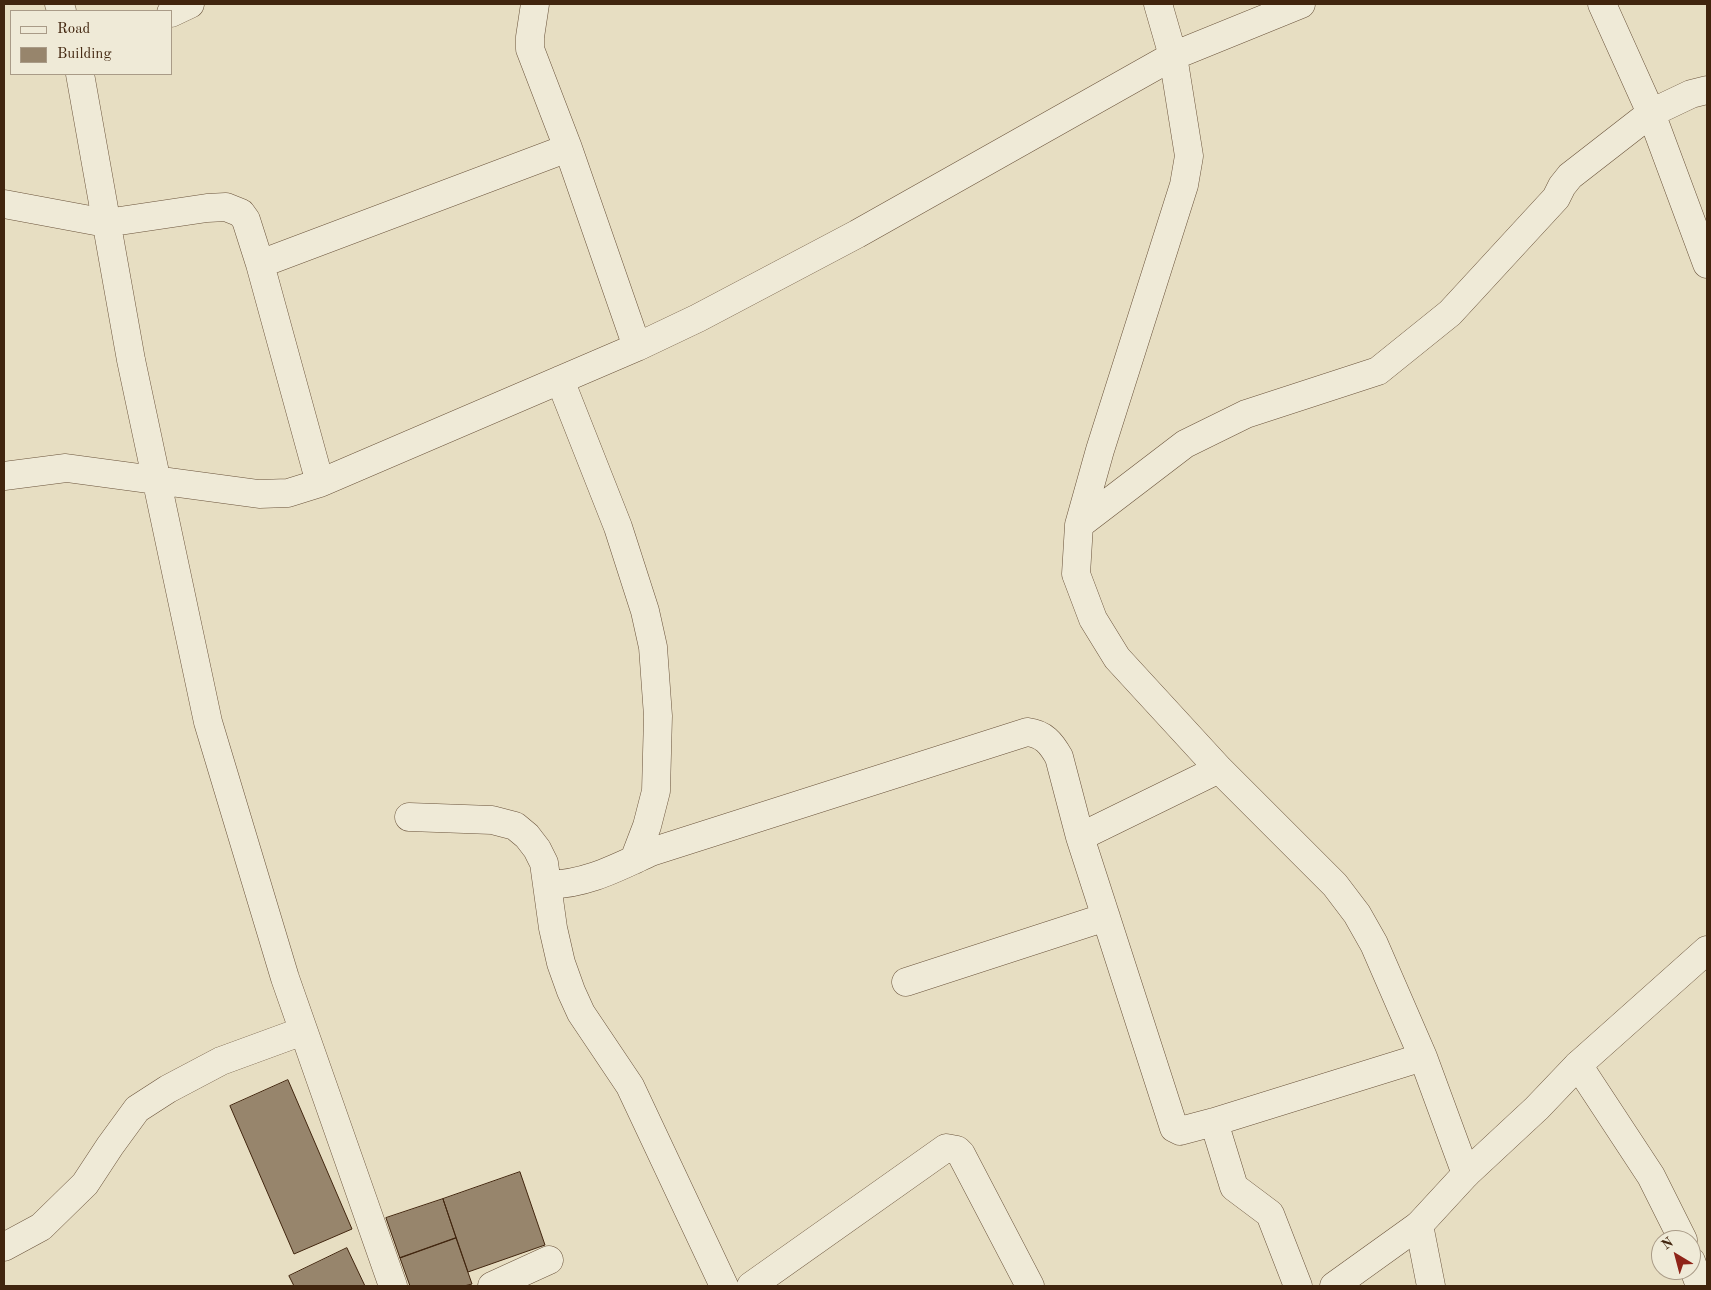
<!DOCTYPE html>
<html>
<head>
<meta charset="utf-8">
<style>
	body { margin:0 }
	#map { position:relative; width:1711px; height:1290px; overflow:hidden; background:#e7dec2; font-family:"Old Standard TT",serif }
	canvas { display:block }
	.frame { position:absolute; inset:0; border:5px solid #41250e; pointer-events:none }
	.legend { position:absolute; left:10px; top:10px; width:162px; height:65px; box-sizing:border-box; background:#efead7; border:1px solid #a99b87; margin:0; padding:6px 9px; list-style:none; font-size:15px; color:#41250e }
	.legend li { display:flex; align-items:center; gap:10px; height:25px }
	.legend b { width:25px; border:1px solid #a99b87 }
	.north { position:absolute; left:1651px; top:1230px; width:50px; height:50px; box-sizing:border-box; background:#efead7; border:1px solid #a99b87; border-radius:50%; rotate:323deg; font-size:14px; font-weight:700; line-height:20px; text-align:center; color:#41250e }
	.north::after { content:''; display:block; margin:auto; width:18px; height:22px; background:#8f2418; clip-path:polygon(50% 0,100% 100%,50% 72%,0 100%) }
</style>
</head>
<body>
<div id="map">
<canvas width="1711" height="1290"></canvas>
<div class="frame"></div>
<ul class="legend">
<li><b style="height:6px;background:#efead7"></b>Road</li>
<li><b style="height:14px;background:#97856c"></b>Building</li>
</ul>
<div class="north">N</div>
</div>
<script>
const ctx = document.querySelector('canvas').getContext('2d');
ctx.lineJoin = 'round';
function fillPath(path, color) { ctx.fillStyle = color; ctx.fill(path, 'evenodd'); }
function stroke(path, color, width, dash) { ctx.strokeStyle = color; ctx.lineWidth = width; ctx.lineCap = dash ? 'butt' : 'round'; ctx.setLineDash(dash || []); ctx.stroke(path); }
const building = new Path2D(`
	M288,1080L352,1229L294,1254L230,1106Z
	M520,1172L545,1245L468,1272L443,1199Z
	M443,1199L456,1238L400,1258L386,1218Z
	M456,1238L472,1284L464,1286H410L400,1258Z
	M347,1248L365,1286H294L289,1276Z`);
fillPath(building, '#97856c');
stroke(building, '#41250e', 1);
const minor = new Path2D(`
	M59,4L62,11
	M535,4L530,37V49L568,148L637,347
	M1158,4L1173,56L1189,156L1184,185L1100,450L1079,525L1076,574L1093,619L1117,658L1219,769L1335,885L1357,914L1374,944L1423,1057L1466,1174
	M1602,4L1651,113L1691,94L1707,90
	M171,13L190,4
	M80,74L131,360L208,722L285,978L393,1286
	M4,204L106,223L207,208L226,207L241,213L246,220L260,264L320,483L637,347L698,318L857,234L1173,56L1301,4
	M260,264L568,148
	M560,380L618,527L645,611L653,647L658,716L656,791L647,826L634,860
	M4,476L66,468L259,494L288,493L320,483
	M1079,525L1185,444L1246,414L1378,371L1450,313L1556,198L1562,186L1570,176L1651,113L1707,264
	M409,817L492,820L515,826L527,836L537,849L544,863L553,928L561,963L571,991L581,1013L630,1086L724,1286
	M1080,837L1219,769
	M548,885C587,884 616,868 651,852L1027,732C1044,734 1051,743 1059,757L1080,837L1174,1128L1180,1131L1214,1122L1423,1057
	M906,982L1106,917
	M1578,1065L1651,1176L1683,1240
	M1214,1122L1234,1187L1270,1214L1298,1286
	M1419,1225L1431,1286
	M4,1247L41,1227L85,1184L110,1146L137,1109L168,1089L221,1061L303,1031
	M1691,1261L1700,1286
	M492,1286L549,1260
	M751,1286L946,1148L957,1150L961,1154L1030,1286`);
const tertiary = new Path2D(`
	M1334,1286L1419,1225L1466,1174L1537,1108L1578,1065L1707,950`);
stroke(minor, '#6a533b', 29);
stroke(tertiary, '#6a533b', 29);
stroke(minor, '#efead7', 28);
stroke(tertiary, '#efead7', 28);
</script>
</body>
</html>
